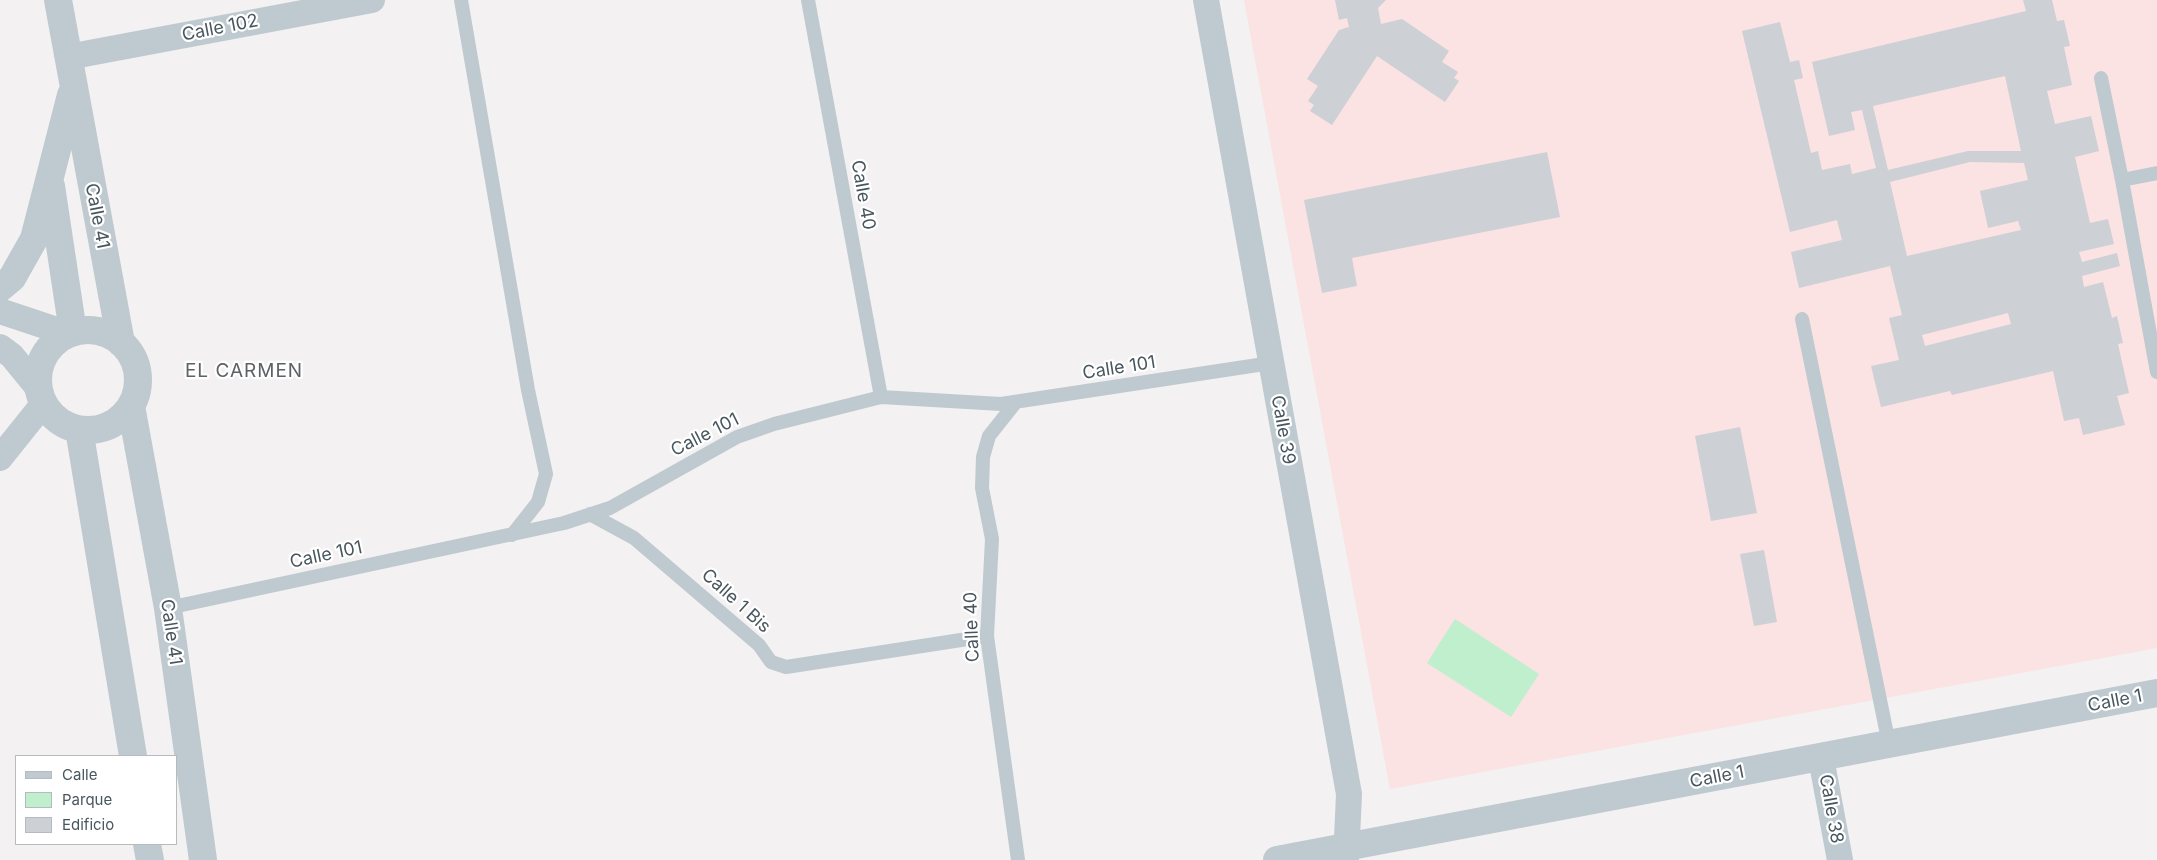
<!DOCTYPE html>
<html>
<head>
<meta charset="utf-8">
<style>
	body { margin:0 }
	#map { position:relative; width:2157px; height:860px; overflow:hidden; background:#f3f1f1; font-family:Inter,sans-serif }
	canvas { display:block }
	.legend { position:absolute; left:15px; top:755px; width:162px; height:90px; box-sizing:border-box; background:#fff; border:1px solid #b6bbbf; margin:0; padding:6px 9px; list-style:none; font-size:15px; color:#48565e }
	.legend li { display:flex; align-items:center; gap:10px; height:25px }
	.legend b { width:25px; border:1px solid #b6bbbf }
</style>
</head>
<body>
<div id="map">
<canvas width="2157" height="860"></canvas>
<ul class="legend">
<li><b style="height:6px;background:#becacf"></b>Calle</li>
<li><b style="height:14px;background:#c0efcd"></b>Parque</li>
<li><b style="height:14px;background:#cdd0d5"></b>Edificio</li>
</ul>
</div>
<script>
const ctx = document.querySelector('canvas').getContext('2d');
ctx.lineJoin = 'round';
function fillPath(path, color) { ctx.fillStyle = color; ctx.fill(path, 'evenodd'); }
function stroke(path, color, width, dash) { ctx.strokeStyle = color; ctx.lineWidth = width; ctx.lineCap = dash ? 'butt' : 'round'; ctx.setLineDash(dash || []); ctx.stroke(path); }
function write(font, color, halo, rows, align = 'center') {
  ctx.font = font + ' Inter,sans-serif'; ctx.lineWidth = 4.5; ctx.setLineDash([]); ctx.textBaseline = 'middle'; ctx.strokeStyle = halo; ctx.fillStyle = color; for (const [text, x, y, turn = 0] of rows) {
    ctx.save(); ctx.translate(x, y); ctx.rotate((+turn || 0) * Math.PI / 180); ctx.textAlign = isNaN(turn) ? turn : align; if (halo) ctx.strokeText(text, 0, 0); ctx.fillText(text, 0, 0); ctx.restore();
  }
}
fillPath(new Path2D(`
	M1244,0H2157V648L1390,789Z`), '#fbe2e3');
fillPath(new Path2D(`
	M1455,619L1539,674L1511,717L1427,663Z`), '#c0efcd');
fillPath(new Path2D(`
	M1335,0H1386L1378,8L1381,24L1402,19L1449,51L1442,62L1458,72L1454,78L1459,81L1445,102L1377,56L1332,125L1310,111L1314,105L1308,101L1318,86L1307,79L1339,30L1349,27L1347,18L1339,20Z
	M2023,0H2052L2057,21L2064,20L2070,46L2064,47L2072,85L2047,91L2055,124L2091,116L2099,151L2075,157L2090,223L2108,219L2114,244L2079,252L2082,262L2117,253L2120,266L2082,276L2084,287L2103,282L2112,318L2117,316L2123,343L2118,344L2129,393L2117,396L2125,425L2083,435L2079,418L2064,421L2053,371L1952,395L1950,391L1881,407L1871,366L1899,360L1889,318L1902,315L1890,266L1799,288L1791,252L1842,240L1837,220L1790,232L1742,31L1780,22L1790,62L1799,60L1803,78L1794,80L1811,153L1818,151L1822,170L1850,164L1852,174L1876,168L1862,110L1851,112L1855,130L1829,136L1812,62L2026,11ZM2005,76L2021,151H1968L1888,170L1873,106ZM1970,162L2024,163L2028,180L1980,191L1988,228L2018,221L2021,230L1907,256L1890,182ZM2008,313L2011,324L1925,346L1922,335Z
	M1547,152L1560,217L1352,258L1357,286L1322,293L1304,200Z
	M1740,427L1757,513L1711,521L1695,436Z
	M1764,550L1777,622L1754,626L1740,554Z`), '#cdd0d5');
stroke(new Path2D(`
	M461,0L528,390L546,474L538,502L512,535
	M808,0L881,397
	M2101,78L2122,180L2157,372
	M2122,180L2157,173
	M1802,319L1889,744
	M1016,402L989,436L983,457L982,488L992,539L987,636L1018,860
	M590,514L634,538L759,645L771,662L786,667L987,636
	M168,608L564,523L610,508L737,437L774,424L881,397L1001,404L1271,363`), '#becacf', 14);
stroke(new Path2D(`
	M1206,0L1349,794L1346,860
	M68,57L372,0
	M0,311L69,334
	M0,347L12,356L39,389
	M0,458L44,403
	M1821,758L1840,860`), '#becacf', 26);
stroke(new Path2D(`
	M58,0L121,343
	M51,186L73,332
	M0,288L12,278L34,239L71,95
	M38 380a50 50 0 1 1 100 0a50 50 0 1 1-100 0Z
	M131,406L168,608L203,860
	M79,429L133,756
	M147,844L150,860
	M1277,860L2157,693`), '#becacf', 28);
write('18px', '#48565e', '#fff', [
	["Calle 102",220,28,-11],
	["Calle 40",863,195,80],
	["Calle 41",97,216,79],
	["Calle 101",1119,368,-9],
	["Calle 39",1283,430,80],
	["Calle 101",705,435,-27],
	["Calle 101",326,555,-12],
	["Calle 1 Bis",736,601,42],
	["Calle 40",972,627,-92],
	["Calle 41",171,632,82],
	["Calle 1",2115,701,-11],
	["Calle 1",1717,777,-11],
	["Calle 38",1831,809,80]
]);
ctx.letterSpacing = '1px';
write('19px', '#5d6265', '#fff', [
	["EL CARMEN",244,371]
]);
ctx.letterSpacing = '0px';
</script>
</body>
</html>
